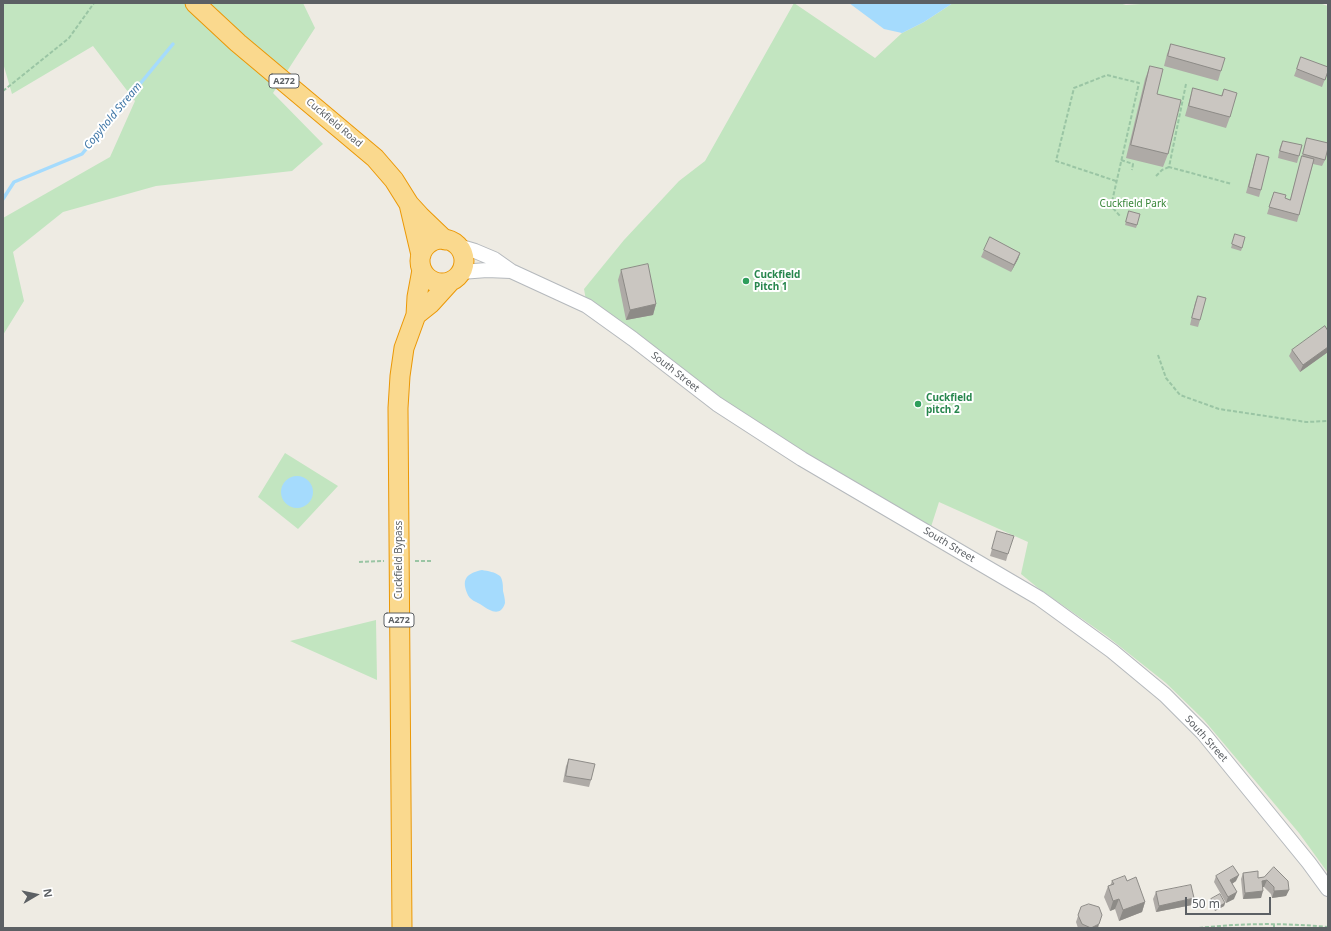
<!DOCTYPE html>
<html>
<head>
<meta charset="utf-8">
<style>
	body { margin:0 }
	#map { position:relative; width:1331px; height:931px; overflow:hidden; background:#eeebe3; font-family:"Noto Sans",sans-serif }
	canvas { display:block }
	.frame { position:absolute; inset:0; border:4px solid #5c6064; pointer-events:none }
	.north { position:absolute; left:16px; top:875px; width:40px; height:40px; -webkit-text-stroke:3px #fff; paint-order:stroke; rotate:81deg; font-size:11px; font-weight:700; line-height:16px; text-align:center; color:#5c6064 }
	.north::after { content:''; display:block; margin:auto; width:14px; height:18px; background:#5c6064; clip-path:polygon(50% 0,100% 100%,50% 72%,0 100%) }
	.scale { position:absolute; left:1185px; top:897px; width:86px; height:18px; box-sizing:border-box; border:2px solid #5c6064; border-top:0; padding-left:5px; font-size:12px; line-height:14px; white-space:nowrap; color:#5c6064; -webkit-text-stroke:3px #fff; paint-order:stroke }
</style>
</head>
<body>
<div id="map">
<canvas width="1331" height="931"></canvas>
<div class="frame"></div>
<div class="north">N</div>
<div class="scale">50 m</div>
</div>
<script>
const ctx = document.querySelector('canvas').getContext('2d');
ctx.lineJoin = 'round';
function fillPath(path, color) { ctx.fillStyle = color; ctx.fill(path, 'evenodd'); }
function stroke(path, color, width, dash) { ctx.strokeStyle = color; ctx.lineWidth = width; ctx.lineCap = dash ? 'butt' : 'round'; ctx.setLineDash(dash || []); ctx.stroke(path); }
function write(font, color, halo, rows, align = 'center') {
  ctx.font = font + ' "Noto Sans",sans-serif'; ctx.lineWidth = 4; ctx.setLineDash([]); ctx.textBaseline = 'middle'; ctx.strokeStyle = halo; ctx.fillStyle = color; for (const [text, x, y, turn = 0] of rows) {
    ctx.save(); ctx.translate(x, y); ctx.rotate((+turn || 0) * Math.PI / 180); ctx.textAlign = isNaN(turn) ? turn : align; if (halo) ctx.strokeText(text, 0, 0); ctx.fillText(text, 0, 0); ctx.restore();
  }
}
fillPath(new Path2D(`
	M3,3H303L315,28L273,93L323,144L292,171L156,186L63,212L13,252L24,301L3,335V218L110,157L135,101L93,46L12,94L3,63Z
	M794,3L875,58L902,33L924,22L953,3H1119L1126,5L1155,3H1319L1328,6V873L1299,833L1204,720L1166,683L1108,637L1038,588L1021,574L1028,542L939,502L929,533L802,459L587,306L584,289L624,240L679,181L705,161Z
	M285,453L338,486L298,529L258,497Z
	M376,620L377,680L290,641Z`), '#c2e5c0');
fillPath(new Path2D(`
	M849,3H953L924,22L902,33L884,29Z
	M281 492a16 16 0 1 1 32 0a16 16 0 1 1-32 0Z
	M482,570C488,571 495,572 500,576C503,580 503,586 503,591C504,595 505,599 505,603C501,617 490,611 483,606C476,601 470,601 467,593C461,578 468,573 482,570Z`), '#a5dbfd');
stroke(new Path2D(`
	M3,199L14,182L82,154L173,44`), '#a5dbfd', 3.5);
const secondary = new Path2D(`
	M458,246L475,251L494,259L511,271L587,306L633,339L717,404L802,459L1039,598L1112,651L1165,695L1203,733L1309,863L1328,889
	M461,272L487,270L511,271`);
const highway = new Path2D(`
	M195,3L238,43L375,158L394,180L409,204L420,216L445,240
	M409,204L421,255
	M420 261a22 22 0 1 1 44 0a22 22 0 1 1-44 0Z
	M416,315L431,303L450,282
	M402,928L398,408L400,376L404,348L416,315L417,297L422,270`);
stroke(secondary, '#b5b9bd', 16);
stroke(highway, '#eb9806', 21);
stroke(new Path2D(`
	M1186,84L1169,167L1232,184
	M3,91L69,38L94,3
	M1121,160L1133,164L1132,170
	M1156,176L1162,170L1169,167
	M1116,181L1056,161L1074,88L1107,75L1139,83L1111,206L1120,216
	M1158,355L1166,378L1180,395L1219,409L1306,422L1328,421
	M415,561H433
	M359,562L384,561
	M1199,928C1242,923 1285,923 1328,927
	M1274,928V923`), '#9ac5a4', 2, [4, 2]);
stroke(secondary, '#fff', 14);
stroke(highway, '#fad98e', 19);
fillPath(new Path2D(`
	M1171,44L1221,71L1218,81L1164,66L1167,54Z
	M1301,57L1328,71L1322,87L1294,76Z
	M1150,66L1157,94L1168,154L1163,167L1126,158L1145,79Z
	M1193,88L1221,96L1224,89L1230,117L1226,128L1185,116L1190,98Z
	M1307,138L1325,160L1322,166L1313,164L1299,215L1297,222L1267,214L1274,192L1285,198L1290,200L1305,145Z
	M1283,141L1299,156L1297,163L1278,158L1280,147Z
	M1257,154L1261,190L1259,197L1246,193L1255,160Z
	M1129,211L1137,225L1136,228L1125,225Z
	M1235,234L1242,248L1241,251L1231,248Z
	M984,250L1020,253L1018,259L1011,272L981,257Z
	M621,270L656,304L653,315L626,320L618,280Z
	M1198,296L1200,320L1198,327L1190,325L1195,303Z
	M1328,331V352L1300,372L1289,356L1292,350Z
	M997,531L1008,554L1006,561L990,556Z
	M569,759L591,780L589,787L563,782L566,766Z
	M1243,873L1258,878L1264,877L1289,890L1286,896L1272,898L1271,894L1264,887H1263L1261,898L1243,899L1241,879Z
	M1216,876L1236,881L1232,884L1234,899L1226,903L1214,882Z
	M1112,881H1127L1145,902L1142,912L1119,921L1115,909L1110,911L1104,897L1108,886H1110Z
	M1156,892L1192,905L1156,912L1153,899Z
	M1211,899L1225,903L1224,906L1215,911L1210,903Z
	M1081,907L1098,928H1078L1076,922Z`), '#aeaaa6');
fillPath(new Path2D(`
	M1020,253L1018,259L1011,272L1014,265Z
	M656,304L653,315L626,320L630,310Z
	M1328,347V352L1300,372L1303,365Z
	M1239,875L1236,881L1227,887L1230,880Z
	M1267,880L1264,887H1260L1262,881Z
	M1289,890L1286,896L1272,898L1274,891Z
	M1263,891L1261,898L1243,899L1245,893Z
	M1237,892L1234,899L1226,903L1228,897Z
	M1194,898L1192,905L1156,912L1159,906Z
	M1119,899L1115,909L1110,911L1113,901Z
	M1145,902L1142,912L1119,921L1123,910Z
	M1225,903L1224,906L1215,911L1216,908Z
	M1099,924L1098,928H1091Z`), '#8d8b87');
const building = new Path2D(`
	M1171,44L1225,58L1221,71L1168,56Z
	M1301,57L1328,67V71L1325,80L1297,69Z
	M1150,66L1163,69L1157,94L1181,100L1168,154L1131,145Z
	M1193,88L1222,96L1224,89L1237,93L1230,117L1189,106Z
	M1307,138L1328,143V148L1325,160L1303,154Z
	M1283,141L1302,145L1299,156L1280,151Z
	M1257,154L1269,157L1261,190L1249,187Z
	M1302,156L1314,159L1299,215L1269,207L1274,192L1286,195L1285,198L1290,200Z
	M1129,211L1140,214L1137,225L1126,222Z
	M1235,234L1245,237L1242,248L1232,244Z
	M990,237L1020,253L1014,265L984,250Z
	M648,264L656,304L630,310L621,270Z
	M1198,296L1206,298L1200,320L1192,318Z
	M1325,326L1328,331V347L1303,365L1292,350Z
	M997,531L1014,536L1008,554L992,549Z
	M569,759L595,764L591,780L566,776Z
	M1233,866L1239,875L1230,880L1237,892L1228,897L1216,876Z
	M1274,867L1288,881L1289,890L1274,891V887L1267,880L1262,881L1263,891L1245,893L1243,873L1258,871V878L1264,877Z
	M1125,876L1127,881L1136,877L1145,902L1123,910L1119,899L1113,901L1108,886L1114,884L1112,881Z
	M1191,885L1194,898L1159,906L1156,892Z
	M1220,894L1225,903L1216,908L1211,899Z
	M1089,904L1099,907L1102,915L1099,924L1091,928L1082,924L1078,915L1081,907Z`);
fillPath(building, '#cac6c1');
stroke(building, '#8d8b87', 1);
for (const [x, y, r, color] of [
	[746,281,4,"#2e9e5b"],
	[918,404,4,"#2e9e5b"]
]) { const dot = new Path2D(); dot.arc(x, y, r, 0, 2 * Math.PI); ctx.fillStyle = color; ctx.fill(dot); stroke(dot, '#fff', 1.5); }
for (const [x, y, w] of [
	[284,81,30],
	[399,620,30]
]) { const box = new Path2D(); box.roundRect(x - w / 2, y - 7, w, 14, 3); ctx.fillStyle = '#fff'; ctx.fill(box); stroke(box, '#5c6064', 1); }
write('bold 9px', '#5c6064', null, [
	["A272",284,81],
	["A272",399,620]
]);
write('10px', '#5c6064', '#fff', [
	["Cuckfield Road",334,123,40],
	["South Street",675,372,38],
	["South Street",949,545,31],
	["Cuckfield Bypass",399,560,-90],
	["South Street",1206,739,48]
]);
write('10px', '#388638', '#fff', [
	["Cuckfield Park",1133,204]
]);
write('bold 10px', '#27864d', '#fff', [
	["Cuckfield",754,275],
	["Pitch 1",754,287],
	["Cuckfield",926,398],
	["pitch 2",926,410]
], 'left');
write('italic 11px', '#3f76a6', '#fff', [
	["Copyhold Stream",113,116,-50]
]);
</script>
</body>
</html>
